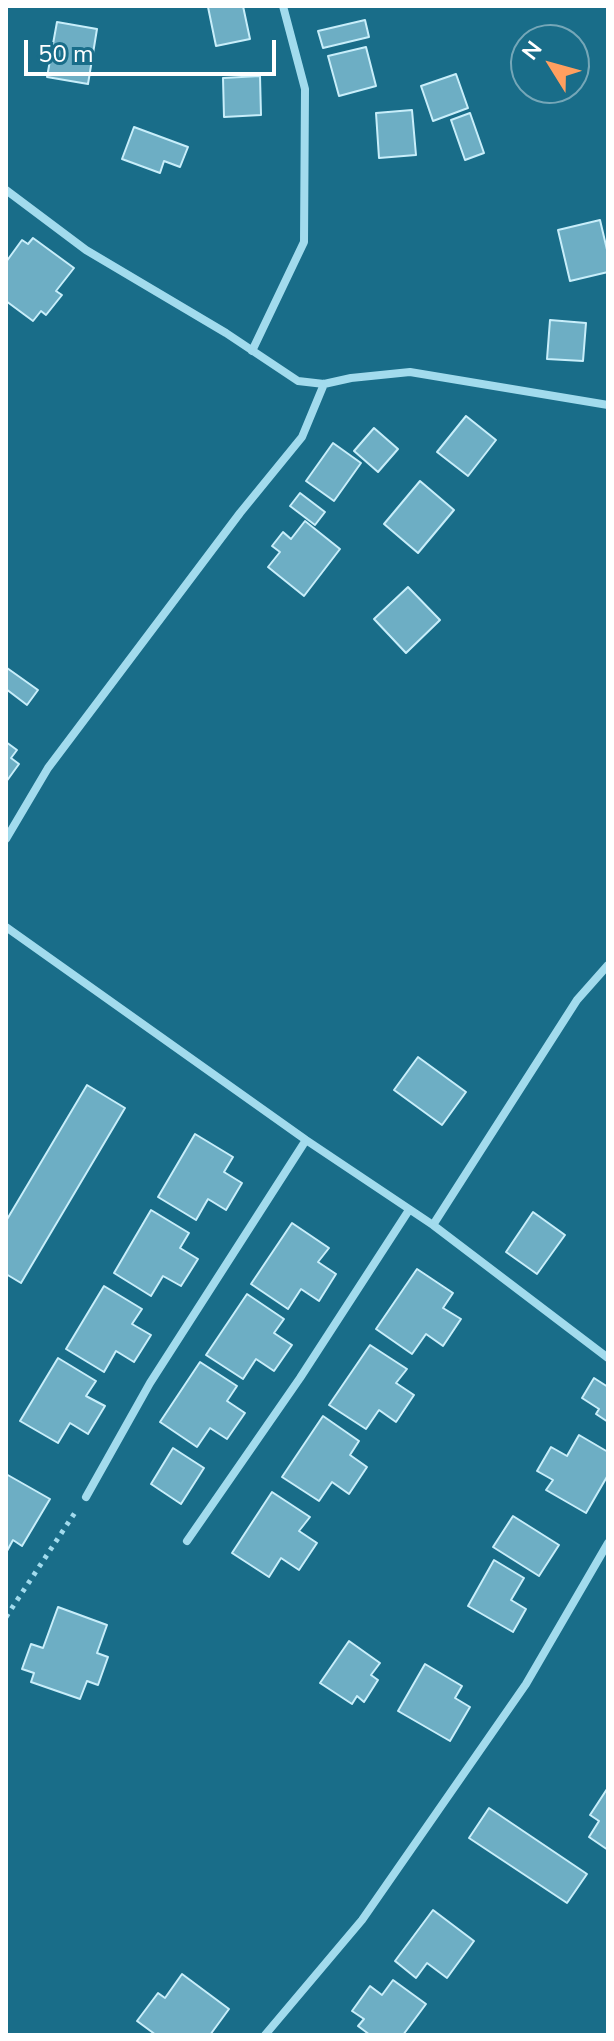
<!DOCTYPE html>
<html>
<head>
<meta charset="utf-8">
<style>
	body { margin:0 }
	#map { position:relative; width:614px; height:2041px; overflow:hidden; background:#196d89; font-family:"Nunito Sans",sans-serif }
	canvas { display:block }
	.frame { position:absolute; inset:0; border:8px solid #fff; pointer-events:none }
	.north { position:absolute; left:510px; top:24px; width:80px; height:80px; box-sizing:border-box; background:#196d89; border:2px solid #75a7b8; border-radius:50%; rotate:307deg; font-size:22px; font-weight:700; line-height:32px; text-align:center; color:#fff }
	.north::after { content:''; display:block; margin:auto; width:28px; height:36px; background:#ff9f5f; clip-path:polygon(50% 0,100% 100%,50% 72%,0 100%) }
	.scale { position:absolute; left:24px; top:40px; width:252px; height:36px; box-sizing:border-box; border:4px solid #fff; border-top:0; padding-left:10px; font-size:24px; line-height:28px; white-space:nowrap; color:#fff; -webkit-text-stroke:6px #196d89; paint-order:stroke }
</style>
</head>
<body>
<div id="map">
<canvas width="614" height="2041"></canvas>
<div class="frame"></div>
<div class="north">N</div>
<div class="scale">50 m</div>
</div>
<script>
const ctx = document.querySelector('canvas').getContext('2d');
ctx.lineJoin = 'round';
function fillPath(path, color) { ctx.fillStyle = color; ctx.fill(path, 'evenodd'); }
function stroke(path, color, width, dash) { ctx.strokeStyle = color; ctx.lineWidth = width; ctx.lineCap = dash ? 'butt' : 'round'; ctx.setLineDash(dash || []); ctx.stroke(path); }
const building = new Path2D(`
	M243,6L250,39L216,46L208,7Z
	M365,20L369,37L323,48L318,31Z
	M57,22L97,29L88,84L47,77Z
	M366,47L376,86L339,96L328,56Z
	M456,74L468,108L433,121L421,86Z
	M260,76L261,115L224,117L223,78Z
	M412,110L416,155L379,158L376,113Z
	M470,113L484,153L465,160L451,120Z
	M134,127L188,147L180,167L164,161L160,173L122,159Z
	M600,220L608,254V272L570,281L558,230Z
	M33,238L74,268L56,291L62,295L46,315L41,311L33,321L6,301V262L22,240L28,244Z
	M550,320L586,323L583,361L547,359Z
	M466,416L496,440L468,476L437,452Z
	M374,428L398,449L378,472L354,451Z
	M333,443L361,463L334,501L306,481Z
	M420,481L454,510L418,553L384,524Z
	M300,493L325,512L315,525L290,506Z
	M305,521L340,549L304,596L268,567L280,552L272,546L283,532L291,539Z
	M408,587L440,620L406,653L374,619Z
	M7,668L38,690L27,705L6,689Z
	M6,742L17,750L11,758L19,764L6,782Z
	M418,1057L466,1092L442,1125L394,1090Z
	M87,1085L125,1108L21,1283L6,1274V1221Z
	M195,1134L233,1157L224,1172L242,1183L226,1210L208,1199L196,1220L158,1197Z
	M151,1210L189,1233L180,1248L198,1259L181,1286L163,1276L151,1296L114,1273Z
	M533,1212L565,1235L537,1274L506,1252Z
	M292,1223L329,1248L318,1262L336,1274L319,1301L301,1289L288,1309L251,1284Z
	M417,1269L453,1293L443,1308L461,1319L443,1346L426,1334L412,1354L376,1329Z
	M104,1286L142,1309L132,1324L151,1335L134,1362L116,1351L104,1372L66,1349Z
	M247,1294L284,1319L274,1333L292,1345L274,1371L256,1359L243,1379L206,1355Z
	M370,1345L407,1369L396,1383L414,1395L396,1422L379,1410L366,1429L329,1405Z
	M58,1358L96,1381L86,1396L105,1406L88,1434L70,1423L58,1443L20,1421Z
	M200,1362L237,1386L227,1401L245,1413L227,1439L210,1428L197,1447L160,1422Z
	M594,1378L608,1387V1422L596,1414L599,1409L582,1398Z
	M323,1416L359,1441L350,1455L367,1467L349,1494L332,1482L319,1501L282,1477Z
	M579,1435L608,1452V1475L586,1513L546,1490L553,1480L537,1471L551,1447L567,1456Z
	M173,1448L204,1468L181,1504L151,1484Z
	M6,1474L50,1499L22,1546L13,1540L7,1551Z
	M272,1492L310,1517L299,1531L317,1543L299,1570L281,1558L269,1577L232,1553Z
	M513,1516L559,1545L539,1576L493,1547Z
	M494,1560L524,1578L511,1600L526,1609L513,1632L468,1606Z
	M58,1607L107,1625L97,1653L108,1657L98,1685L87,1681L80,1699L31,1682L34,1673L22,1669L31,1644L43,1648Z
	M349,1641L380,1663L371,1675L378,1680L364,1702L357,1696L352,1704L320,1683Z
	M425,1664L462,1686L455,1698L470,1707L450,1741L398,1711Z
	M607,1789L608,1790V1850L589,1837L599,1821L590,1815Z
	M489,1808L587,1874L567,1903L469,1838Z
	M433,1910L474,1941L447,1978L427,1963L416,1978L395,1961Z
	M182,1974L229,2009L210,2035H156L137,2021L158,1993L165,1998Z
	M393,1980L426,2004L403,2035H370L358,2026L364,2019L352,2011L370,1986L382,1995Z`);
fillPath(building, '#6daec4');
stroke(building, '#c8eefa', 2);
stroke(new Path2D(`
	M6,1617L76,1511`), '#a2dbed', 5, [4, 6]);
stroke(new Path2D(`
	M6,190L86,250L226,333L298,381L324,384L351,378L410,372L608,405
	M252,351L304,242L305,89L283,6
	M6,839L48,768L240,513L302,437L324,384
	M6,927L306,1140L433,1225L608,1358
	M433,1225L577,1000L608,965
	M86,1497L150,1383L306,1140
	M187,1541L300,1378L409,1210
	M265,2035L362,1920L526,1684L608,1543`), '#a2dbed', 8);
</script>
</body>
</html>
